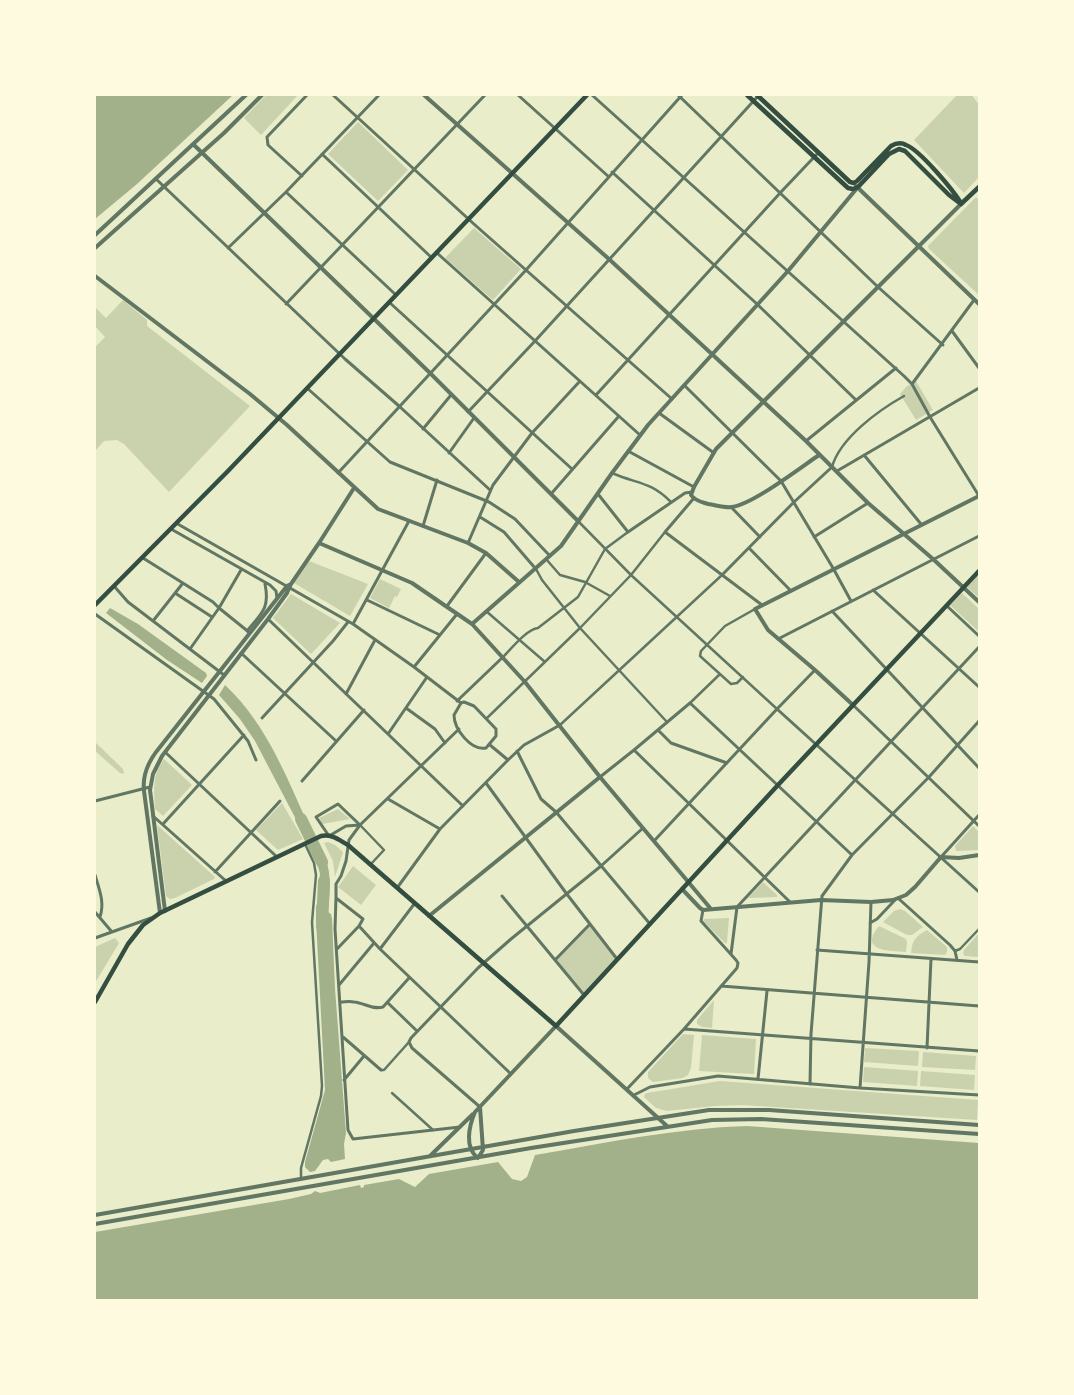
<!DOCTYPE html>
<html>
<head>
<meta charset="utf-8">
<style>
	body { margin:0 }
	#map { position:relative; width:1074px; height:1395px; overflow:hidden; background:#e9edc9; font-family:"DM Sans",sans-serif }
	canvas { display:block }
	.frame { position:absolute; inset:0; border:96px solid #fefae0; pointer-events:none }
</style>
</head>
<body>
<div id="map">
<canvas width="1074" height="1395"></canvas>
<div class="frame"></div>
</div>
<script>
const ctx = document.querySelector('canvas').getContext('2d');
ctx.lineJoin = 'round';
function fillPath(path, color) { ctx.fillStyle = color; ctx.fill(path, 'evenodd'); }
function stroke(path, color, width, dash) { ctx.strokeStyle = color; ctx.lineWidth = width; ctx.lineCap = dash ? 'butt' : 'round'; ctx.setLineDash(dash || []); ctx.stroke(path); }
fillPath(new Path2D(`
	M266,95H298L261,135L244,118Z
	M957,95H972L979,105V177L964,193L914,140Z
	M358,122L408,170L378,201L328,154Z
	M976,197L979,200V295L929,249L928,246Z
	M474,228L521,269L493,300L445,258Z
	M123,300L147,320V326L250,406L169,492L124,444L117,440L104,441L95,451V347L105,337L95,326V307L106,318Z
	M916,381L933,410L916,420L900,394L907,386Z
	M309,561L368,584L350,616L294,583Z
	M977,576L979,577V598L967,587Z
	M380,579L401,589L397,597L395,596L389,608L370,598Z
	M962,593L979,609V632L950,605Z
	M291,594L340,623L311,654L273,618Z
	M95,742L123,769L124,774L120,773L95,751Z
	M164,759L192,785L163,816L155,809C154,791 152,774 164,759Z
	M282,803L303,839L278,850L256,830Z
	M338,809L350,819L322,824L319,818Z
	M157,825L215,877L214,879L175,898L170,899L166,896Z
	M973,826L979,832V850L956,851L955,846Z
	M328,842L335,845L343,852L335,877L333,861L324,843Z
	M353,866L376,885L361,905L338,887Z
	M763,882L777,895V897L748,898Z
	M900,909L905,911L923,927L912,935H907L883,922L894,911Z
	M729,918L727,942L726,944L703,921L704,919Z
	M590,924L617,959L584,995L555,960Z
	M879,926L906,939L907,942L906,952C889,951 858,951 879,926Z
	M927,930L947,947V952L945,955L911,953C912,940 916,936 927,930Z
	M979,933V957L965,956L963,954L964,950Z
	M115,938L119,943L95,983V947Z
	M714,1000L712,1028L702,1027L697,1024V1020Z
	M683,1034L694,1035L691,1068L688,1075L683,1078L653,1082L648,1078V1072Z
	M702,1035L756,1039L754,1074L699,1071Z
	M865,1048L919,1051L918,1066L864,1062Z
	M923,1052L976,1056L975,1070L922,1067Z
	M864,1067L918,1071L917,1086L863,1082Z
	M921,1071L975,1075L974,1090L920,1086Z
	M720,1081L978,1100L977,1120L742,1105L715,1106L667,1111L656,1108L644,1097L645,1094L647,1093Z`), '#cad2ad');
fillPath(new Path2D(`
	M95,95H233L137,184L95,219Z
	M110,608L138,624L206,673L207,676L202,683L167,660L106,613Z
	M225,685C268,725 288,781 312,833L306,836L299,825L255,741L240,719L219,695Z
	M319,845C330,862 331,880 329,900H327L324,904L328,906L327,909L322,907L324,899H318V896L320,874L313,847Z
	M318,900L321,902L320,907L331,914L332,919L335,989L346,1133L344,1144L345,1159L331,1162L328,1159L323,1160L315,1171L310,1172L305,1167V1162L325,1090L316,920V907Z
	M747,1126L979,1143V1300H95V1232L289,1199L311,1194L315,1191L320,1193L360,1185L361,1188L364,1187V1185L399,1179L415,1187L429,1174L498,1162L512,1179L521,1181L527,1177L535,1155C605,1143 676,1128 747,1126Z`), '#a3b18a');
stroke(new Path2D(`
	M301,819L322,862
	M322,926L324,881`), '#a3b18a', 12);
stroke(new Path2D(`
	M832,467C840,438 879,410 904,396
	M612,473C637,484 650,481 671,502
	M578,521L631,575L777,709
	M546,559L560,575L585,582L610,596
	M536,569L542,580L580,628L667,722
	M486,611L545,662
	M503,657C511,649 527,629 538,628L578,597L605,549L628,532
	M743,677L737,683L731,684L700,656L701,651L725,626L755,609
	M690,703L719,675
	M487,718L580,628L631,575L665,532
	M560,725L722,575
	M360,825L384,850L371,864
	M955,951L960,949L979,929
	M381,1070H384L409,1042
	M392,1093L433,1130
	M301,1179V1168L321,1096L322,1086L312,922L316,875L314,863L305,844`), '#617663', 2.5);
stroke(new Path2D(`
	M333,95L475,225L672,399
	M518,95L609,177
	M592,95L904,376L912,384L930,417L979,496
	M678,95L878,287L943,345
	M322,154L432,258
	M612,172L757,304L856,400
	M302,176L268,145L267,137L307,95
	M156,179L345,359L399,406L490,490
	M286,192L396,295
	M228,248L286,192L379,95
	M437,253L640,435
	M389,302L572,469
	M286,304L485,95
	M952,331L979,368
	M912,384L974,300
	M684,385L781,481L833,568L851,601
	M307,388L390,462L489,502L515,519L550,556
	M596,395L781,192L818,153
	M468,412L535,341L759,95
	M659,413L714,453
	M423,429L451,395
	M806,441L896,368
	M628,451L694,487
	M449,453L474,418
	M864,455L921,524
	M837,471L979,388
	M338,473L526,270L682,95
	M551,494L619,416
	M598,494L628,532L685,493L692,492
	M694,498L665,532L762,605
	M731,507L760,537
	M480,517L504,532L535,568
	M176,523L353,624L414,667L461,703
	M423,526L437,480
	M171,529L270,585L276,591L277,598
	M814,537L868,503
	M468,543L493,485L532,433L580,381
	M749,548L791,591
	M143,558L213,602L219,608L190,649
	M241,570L219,608L250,633
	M722,575L793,503L832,467
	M114,586L128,602L224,675
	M873,590L979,687
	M175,593L212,617
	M367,600L440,635
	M447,606L486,553
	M947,606L979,636
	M832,611L979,768
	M95,614L214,699L248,741L256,760
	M268,619L463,806
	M153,621L183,583
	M353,624L409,521
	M247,631C262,613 270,608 265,584
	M778,639L979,536
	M241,653L336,741
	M414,667L457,614
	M346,694L375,640
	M457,701L503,657
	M464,702L474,706L496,729V736L486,748C471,751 454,729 454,715L461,703Z
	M853,705L979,826
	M406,708L435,729L445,743
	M777,709L979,892
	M262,718L333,641L348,622
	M459,729L360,825L349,840L346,861L341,876L336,884V897L335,929L348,1130L353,1139L460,1127
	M658,730L671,743L727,763
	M388,734L427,677
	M490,745L508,760
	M634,750L790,902
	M517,751L541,799L556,812L650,924
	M165,752L277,857
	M600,777L634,750L690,703L852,855
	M302,781L364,710
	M486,783L566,893L617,959
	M388,799L440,829
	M95,801L150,787
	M338,804L360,825L346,826L329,836L316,817Z
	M153,816L226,881
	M163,824L244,735
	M654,841L777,709L815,670
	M941,857L979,815
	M215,872L280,801
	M95,875C99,889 105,902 100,917
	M397,888L440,829L508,760L524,745L560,725
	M502,896L584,995
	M336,898L363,919L359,926L380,949
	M899,899L950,945L955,951L957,960
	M415,903L380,949L511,1074
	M95,912L112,932
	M870,923L877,919L895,900
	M95,938L151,918
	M337,949L359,926
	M817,950L979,962
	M731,954L737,907L979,647
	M555,960L590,924
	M339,985L374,943
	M721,986L979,1006
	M341,1002C345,1002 349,1001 354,1002C365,1003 372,1010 383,1007L409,978
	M388,1003L417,1031
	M684,1029L979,1051
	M343,1037L381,1070
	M927,1048L931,959
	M758,1079L767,991
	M344,1080L364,1056
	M810,1084L811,1034L822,896L852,855L929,777L979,721
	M860,1088L869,962L871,902
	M627,1089L684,1029L737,968L738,963L736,960L701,921L703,910
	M634,1095L650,1087L718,1076L860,1088L979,1095
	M480,1107L412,1048L409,1042L411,1038L478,968L511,939L601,866L643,828`), '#617663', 3);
stroke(new Path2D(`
	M424,95L610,260L806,441L868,503L933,559L979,602
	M194,145L430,373L578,521
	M856,186L979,304
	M95,235L246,95
	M95,248L224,133L262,95
	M95,276L250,394L287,425L378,509L468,543L486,553L519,582
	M819,455C800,468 753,504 732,507C724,508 716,505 708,504C702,502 695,501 691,495L694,487L716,449L961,204
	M319,543L412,583L472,624L525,682L600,777L711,909
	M472,624L561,546L612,473L648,425L788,271L858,187
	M853,705L815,670L768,630L755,609L979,496
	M682,889L700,908L703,910L821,900L871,902L893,900L906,895L915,887L941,857L959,858L979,855
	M165,911L150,790L153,774L162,756L268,619L287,593L291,584
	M160,913L144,791C142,774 149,760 160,747L287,586L291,584L319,543L354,488
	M429,916L600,777
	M480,1107L483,1150L478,1158C464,1148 469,1126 475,1112L556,1026L667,1126
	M430,1156L473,1114
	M95,1215L574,1131L709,1110H769L979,1125
	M95,1224L531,1148L712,1120L761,1119L979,1134`), '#617663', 4);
stroke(new Path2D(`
	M747,95L848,188L853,189L858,187L889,154L899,149L905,151L949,195L961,204
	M757,95L850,182L854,183L857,181L891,146C896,143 901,142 906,145C920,150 953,190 961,203
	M961,204L979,187
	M95,605L228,471L587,95
	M95,1002L128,944L143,925L160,913L321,836C332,834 339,840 348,845L556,1026L778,785L979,571`), '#344e41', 4.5);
</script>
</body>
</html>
